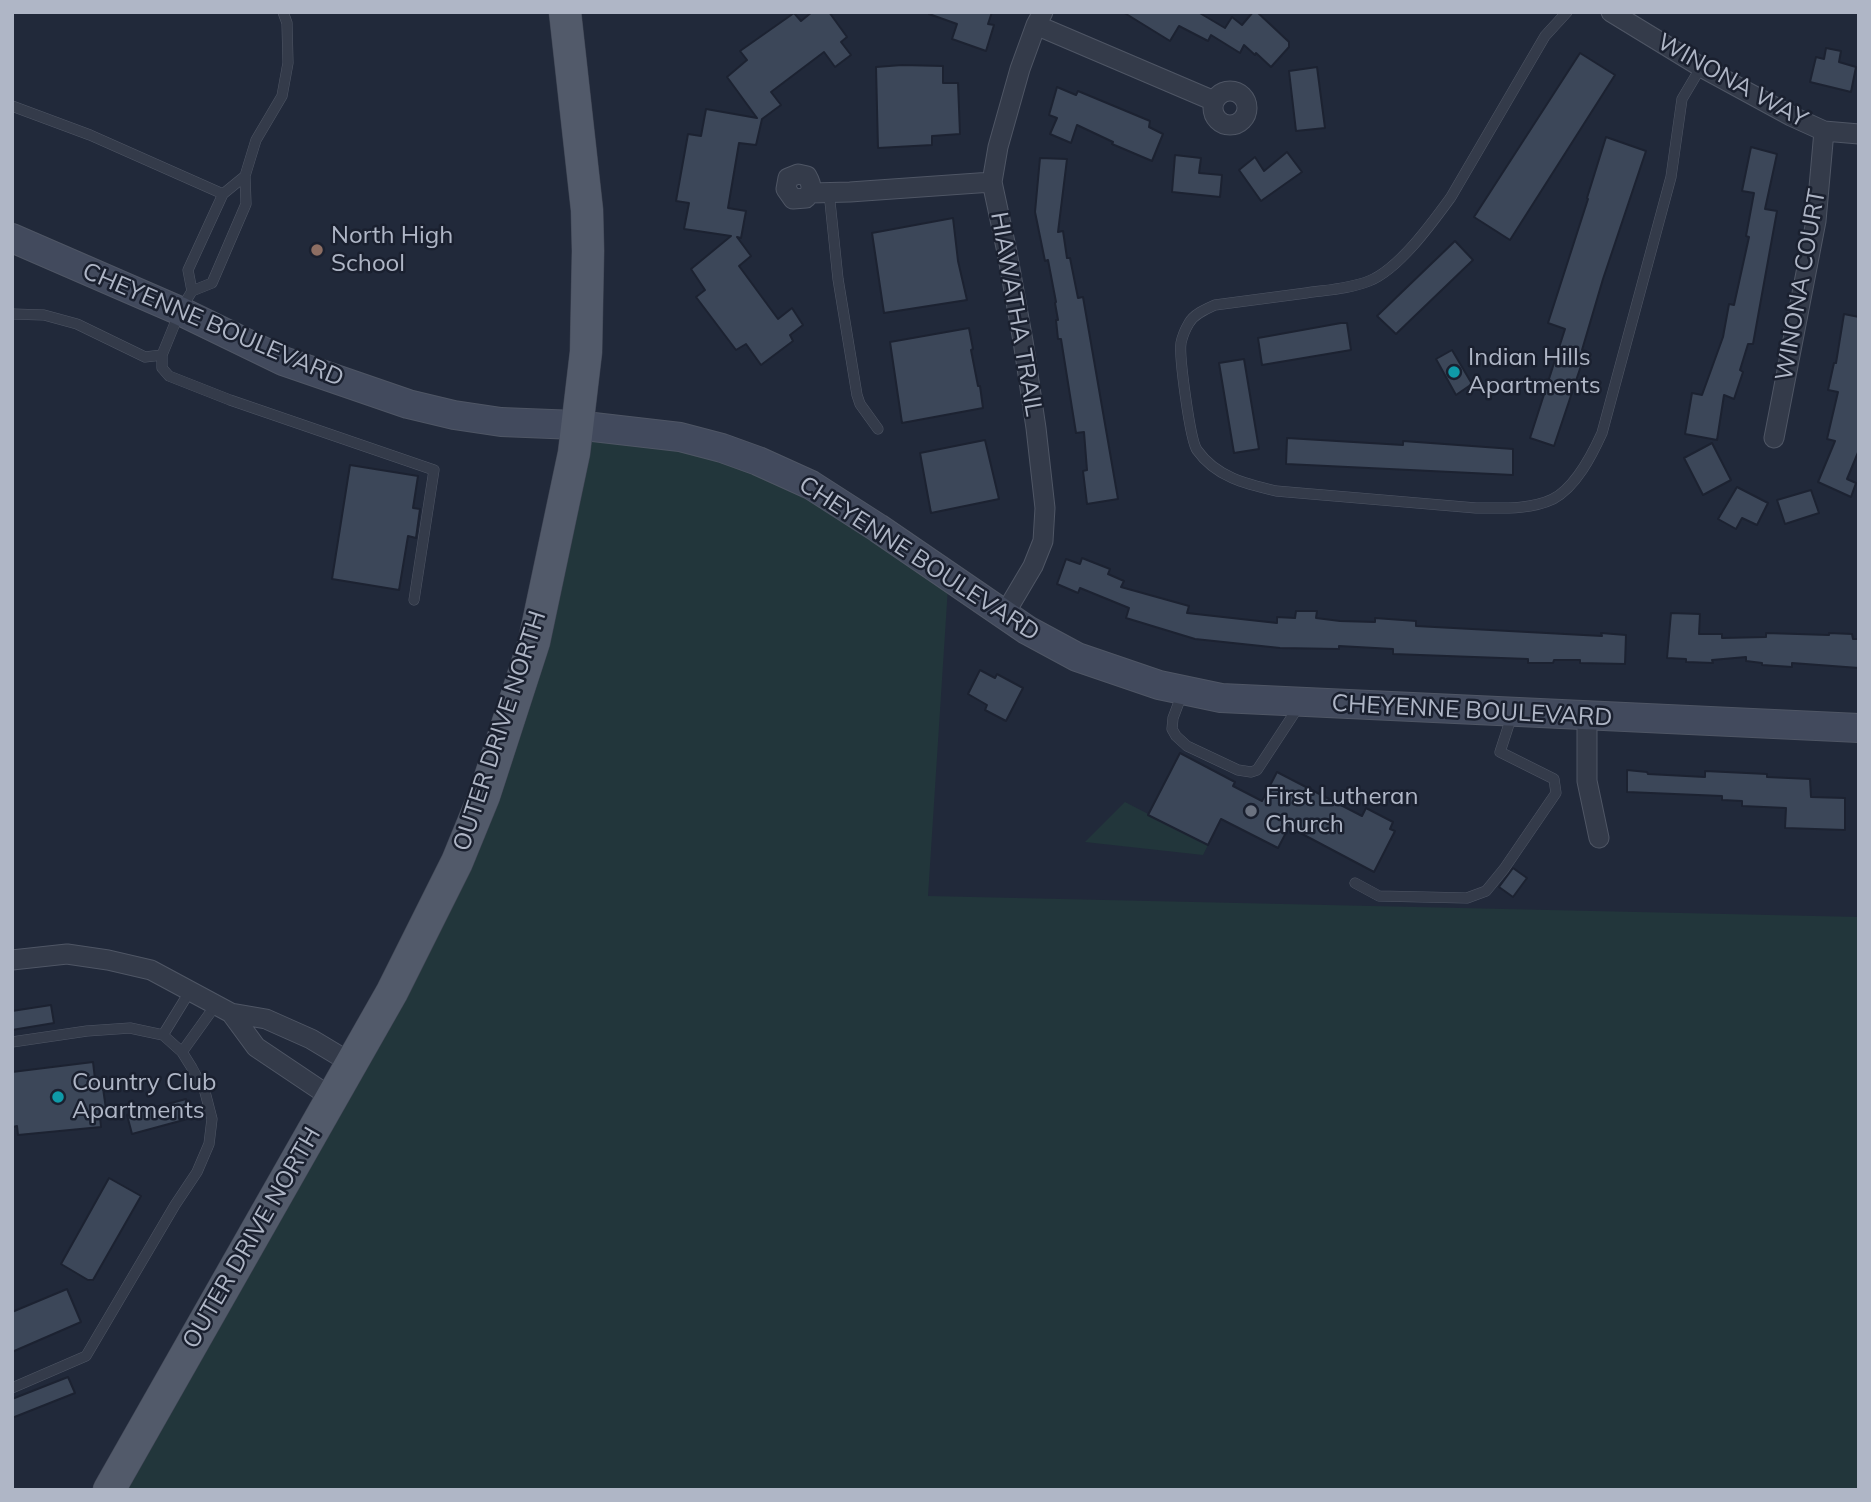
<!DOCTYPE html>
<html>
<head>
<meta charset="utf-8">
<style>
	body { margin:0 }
	#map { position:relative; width:1871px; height:1502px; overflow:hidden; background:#21293a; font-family:Mulish,sans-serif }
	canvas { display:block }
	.frame { position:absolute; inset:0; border:14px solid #afb6c6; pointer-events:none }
</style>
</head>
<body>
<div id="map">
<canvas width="1871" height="1502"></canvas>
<div class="frame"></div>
</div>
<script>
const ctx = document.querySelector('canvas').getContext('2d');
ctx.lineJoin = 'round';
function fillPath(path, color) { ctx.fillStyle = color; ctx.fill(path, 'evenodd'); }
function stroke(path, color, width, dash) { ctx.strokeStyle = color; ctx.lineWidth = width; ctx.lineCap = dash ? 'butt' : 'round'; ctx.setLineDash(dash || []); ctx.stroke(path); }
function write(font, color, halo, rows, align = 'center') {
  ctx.font = font + ' Mulish,sans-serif'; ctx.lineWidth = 5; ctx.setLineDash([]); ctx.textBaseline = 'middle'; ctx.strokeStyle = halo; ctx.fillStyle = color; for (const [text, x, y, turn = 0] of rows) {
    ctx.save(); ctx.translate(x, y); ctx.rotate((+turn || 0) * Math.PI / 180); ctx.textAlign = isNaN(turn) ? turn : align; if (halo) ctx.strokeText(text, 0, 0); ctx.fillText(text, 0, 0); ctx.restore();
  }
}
fillPath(new Path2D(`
	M582,431L676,445L815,497L948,587L928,896L1859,917V1490H111L467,846Z
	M1125,802L1208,845L1203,855L1085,842Z`), '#22363b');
const building = new Path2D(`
	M812,12H829L847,37L841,42L851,55L835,67L824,52L771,92L781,105L762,119L756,145L739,143L728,208L746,211L741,238L737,237L751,256L739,266L778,319L792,308L803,325L790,335L793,341L761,365L746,344L736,350L696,297L705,290L691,269L731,236L684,229L689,203L676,201L688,134L701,136L706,109L757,118L727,77L747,60L740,51L794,13L801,21Z
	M930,12H992L988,24L994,25L986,51L952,39L957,24L929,14Z
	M1123,12H1198L1225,28L1232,17L1242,25L1253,12H1257L1289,42V47L1271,67L1256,53L1255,55L1244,45L1240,53L1211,35L1208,41L1179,26L1170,41Z
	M1826,48L1841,51L1839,62L1856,67L1851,92L1810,82L1816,57L1824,59Z
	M1580,53L1615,75L1510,240L1474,217Z
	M902,65L943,66V83H958L960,134L932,136V145L878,148L876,67Z
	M1317,67L1325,128L1296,131L1289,71Z
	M1057,87L1076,95L1078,91L1150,121L1149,127L1163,134L1152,161L1112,144L1113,142L1077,125L1071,143L1050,134L1057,118L1049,115Z
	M1606,137L1646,151L1603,279L1582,350L1586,351L1554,446L1530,438L1565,329L1548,323L1588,199L1587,198Z
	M1751,147L1777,154L1765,209L1777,211L1753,344H1748L1740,370L1743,372L1734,399L1724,395L1717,440L1685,434L1692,393L1702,395L1723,337L1729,304L1734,305L1749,237L1746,236L1754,193L1742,191Z
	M1287,152L1302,172L1261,201L1239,170L1255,157L1264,171Z
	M1175,155L1201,158L1199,173L1222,175L1220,197L1172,192Z
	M1040,158L1067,159L1058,232L1063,231L1067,258H1070L1078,298L1083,297L1118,499L1087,504L1083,471L1087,470L1084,432L1076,433L1061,339H1058L1056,320H1058L1055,303L1056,302L1048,260L1045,261L1035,212Z
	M953,218L958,261L967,300L884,313L872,233Z
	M1455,241L1473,260L1396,334L1377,316Z
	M1844,314L1859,317V450L1847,479L1856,483L1851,497L1818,482L1835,441L1827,439L1838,392L1828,390L1834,363H1836Z
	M1341,323H1347L1351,350L1262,365L1258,338Z
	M969,328L973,349L971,350L978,386H980L983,408L902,423L890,342Z
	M1452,350L1472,384L1456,395L1436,359Z
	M1244,359L1259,449L1234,453L1219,363Z
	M1287,438L1403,445V441L1513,449V475L1286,464Z
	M985,440L999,499L931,513L920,453Z
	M1712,443L1731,480L1703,495L1684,458Z
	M350,465L418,476L413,508L420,509L416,538L408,536L399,590L332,579Z
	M1737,487L1768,503L1757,525L1742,518L1736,529L1718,519Z
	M1811,490L1819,513L1785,524L1777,500Z
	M1082,558L1110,569L1108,574L1124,581L1121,587L1189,606L1187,613L1277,623V617L1295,618L1296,611H1317L1316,618L1340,621L1375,622V618L1416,621V626L1602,636L1601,633L1626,635L1625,664L1580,663V660H1554L1553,663H1528V659L1393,654V649L1339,646V649L1280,648L1195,639L1126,618L1129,608L1080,588L1078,593L1057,584L1066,559L1080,564Z
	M1671,613L1700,614L1699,634H1722V638L1766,637V633L1829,635V633L1852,634L1853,639H1859V668L1792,663V667L1762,665V663L1746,661V657L1712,660L1713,663L1686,662V659L1667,658Z
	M980,670L995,678L997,674L1023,688L1006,721L985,710L987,705L968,694Z
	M1180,753L1235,782L1233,786L1262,801L1277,772L1362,816L1366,808L1393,822L1390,829L1395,831L1374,872L1289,827L1278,848L1221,819L1208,845L1148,815Z
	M1627,770L1647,772L1648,774L1705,777V771L1767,774V777L1810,779L1811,797L1845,798V830L1785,828L1786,808L1742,806V801L1722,800V796L1627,792Z
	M1513,868L1527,878L1513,897L1499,887Z
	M51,1005L54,1023L12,1030V1011Z
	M93,1062L95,1079L99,1078L100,1088H103L107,1116L100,1117L101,1127L18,1135L17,1126L13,1127L12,1120V1072Z
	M186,1099L191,1118L132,1134L127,1115Z
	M109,1178L141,1196L93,1280H88L61,1264Z
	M67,1289L81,1322L12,1352V1312Z
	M68,1377L75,1393L12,1418V1399Z`);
fillPath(building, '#3c4759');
stroke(building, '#1c2231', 2);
const lane = new Path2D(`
	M1567,12L1545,36L1451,197C1432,223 1399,269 1369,281C1349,289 1326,290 1306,293C1275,297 1245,301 1215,305C1206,309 1194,314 1189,323C1186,328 1182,338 1181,343C1179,356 1190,440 1197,450C1216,477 1246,484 1276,491L1476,508C1501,508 1530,510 1553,499C1576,487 1592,455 1602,433L1671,177L1682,99L1701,67
	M12,106L90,135L223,194
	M245,176L246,204L212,283L192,291L180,311L162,355V368L169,376L230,400L434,470L414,600
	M829,192L838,279L857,395L860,404L878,429
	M192,291L188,270L223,194L245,176L256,140L282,96L288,63L287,23L283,12
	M12,314L44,315L77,324L145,357L162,355
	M1182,694L1173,718L1172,729L1176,736L1187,746L1238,770L1251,772L1257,770L1299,706
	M1355,883L1379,896L1467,898L1486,891L1504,869L1556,793L1554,779L1500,752L1512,715
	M163,1035L190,991
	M12,1042L87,1031L130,1028L163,1035L182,1052L192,1068L205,1092L212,1119L209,1144L197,1172L175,1205L86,1356L12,1388
	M182,1052L215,1006`);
const street = new Path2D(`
	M1611,12L1701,67L1791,116L1824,131L1859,134
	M1036,25L1214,101
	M1213 108a17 17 0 1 1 34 0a17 17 0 1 1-34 0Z
	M798,174L807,176C812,185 813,190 806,198L793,199L786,189L788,178Z
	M811,193L850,192L992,182
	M1774,438L1816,221L1824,131
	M1004,615L1033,566L1043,541L1045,508L1036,428L1023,341L1007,252L992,182L998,147L1020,69L1036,25L1043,12
	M1587,716V781L1599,838
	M12,960L67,954L108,960L151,970L231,1013L266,1019L311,1039L351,1063
	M231,1013L256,1047L332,1098`);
const secondary = new Path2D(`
	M12,238L180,311L283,361L408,404L454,415L501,422L576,425L680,437L722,448L758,461L811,485L878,528L1027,630L1077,657L1159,685L1221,698L1859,728`);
const primary = new Path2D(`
	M109,1490L392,992L457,862L484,796L534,642L574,453L586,352L588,251L587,210L565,12`);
stroke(lane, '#4f5665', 11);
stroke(street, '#4f5665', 21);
stroke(secondary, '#4f5665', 30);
stroke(primary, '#3e4453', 33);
stroke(lane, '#343b4a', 10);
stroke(street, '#343b4a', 19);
stroke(secondary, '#424a5d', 28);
stroke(primary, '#525a6a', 32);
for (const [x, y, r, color] of [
	[317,250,7,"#8d6e63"],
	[1454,372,7,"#0f9aa8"],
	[1251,811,7,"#6b7280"],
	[58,1097,7,"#0f9aa8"]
]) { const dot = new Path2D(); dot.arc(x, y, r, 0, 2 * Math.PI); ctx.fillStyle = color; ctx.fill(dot); stroke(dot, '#1a202f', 2.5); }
write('24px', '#afb6c6', '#1a202f', [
	["WINONA WAY",1732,81,29],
	["WINONA COURT",1801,285,-80],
	["HIAWATHA TRAIL",1016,314,80],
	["CHEYENNE BOULEVARD",213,325,23],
	["CHEYENNE BOULEVARD",919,559,33],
	["CHEYENNE BOULEVARD",1472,711,3],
	["OUTER DRIVE NORTH",500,731,-72],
	["OUTER DRIVE NORTH",252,1238,-60]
]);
write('24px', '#afb6c6', '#1a202f', [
	["North High",331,236],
	["School",331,264],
	["Indian Hills",1468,358],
	["Apartments",1468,386],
	["First Lutheran",1265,797],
	["Church",1265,825],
	["Country Club",72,1083],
	["Apartments",72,1111]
], 'left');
</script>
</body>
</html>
